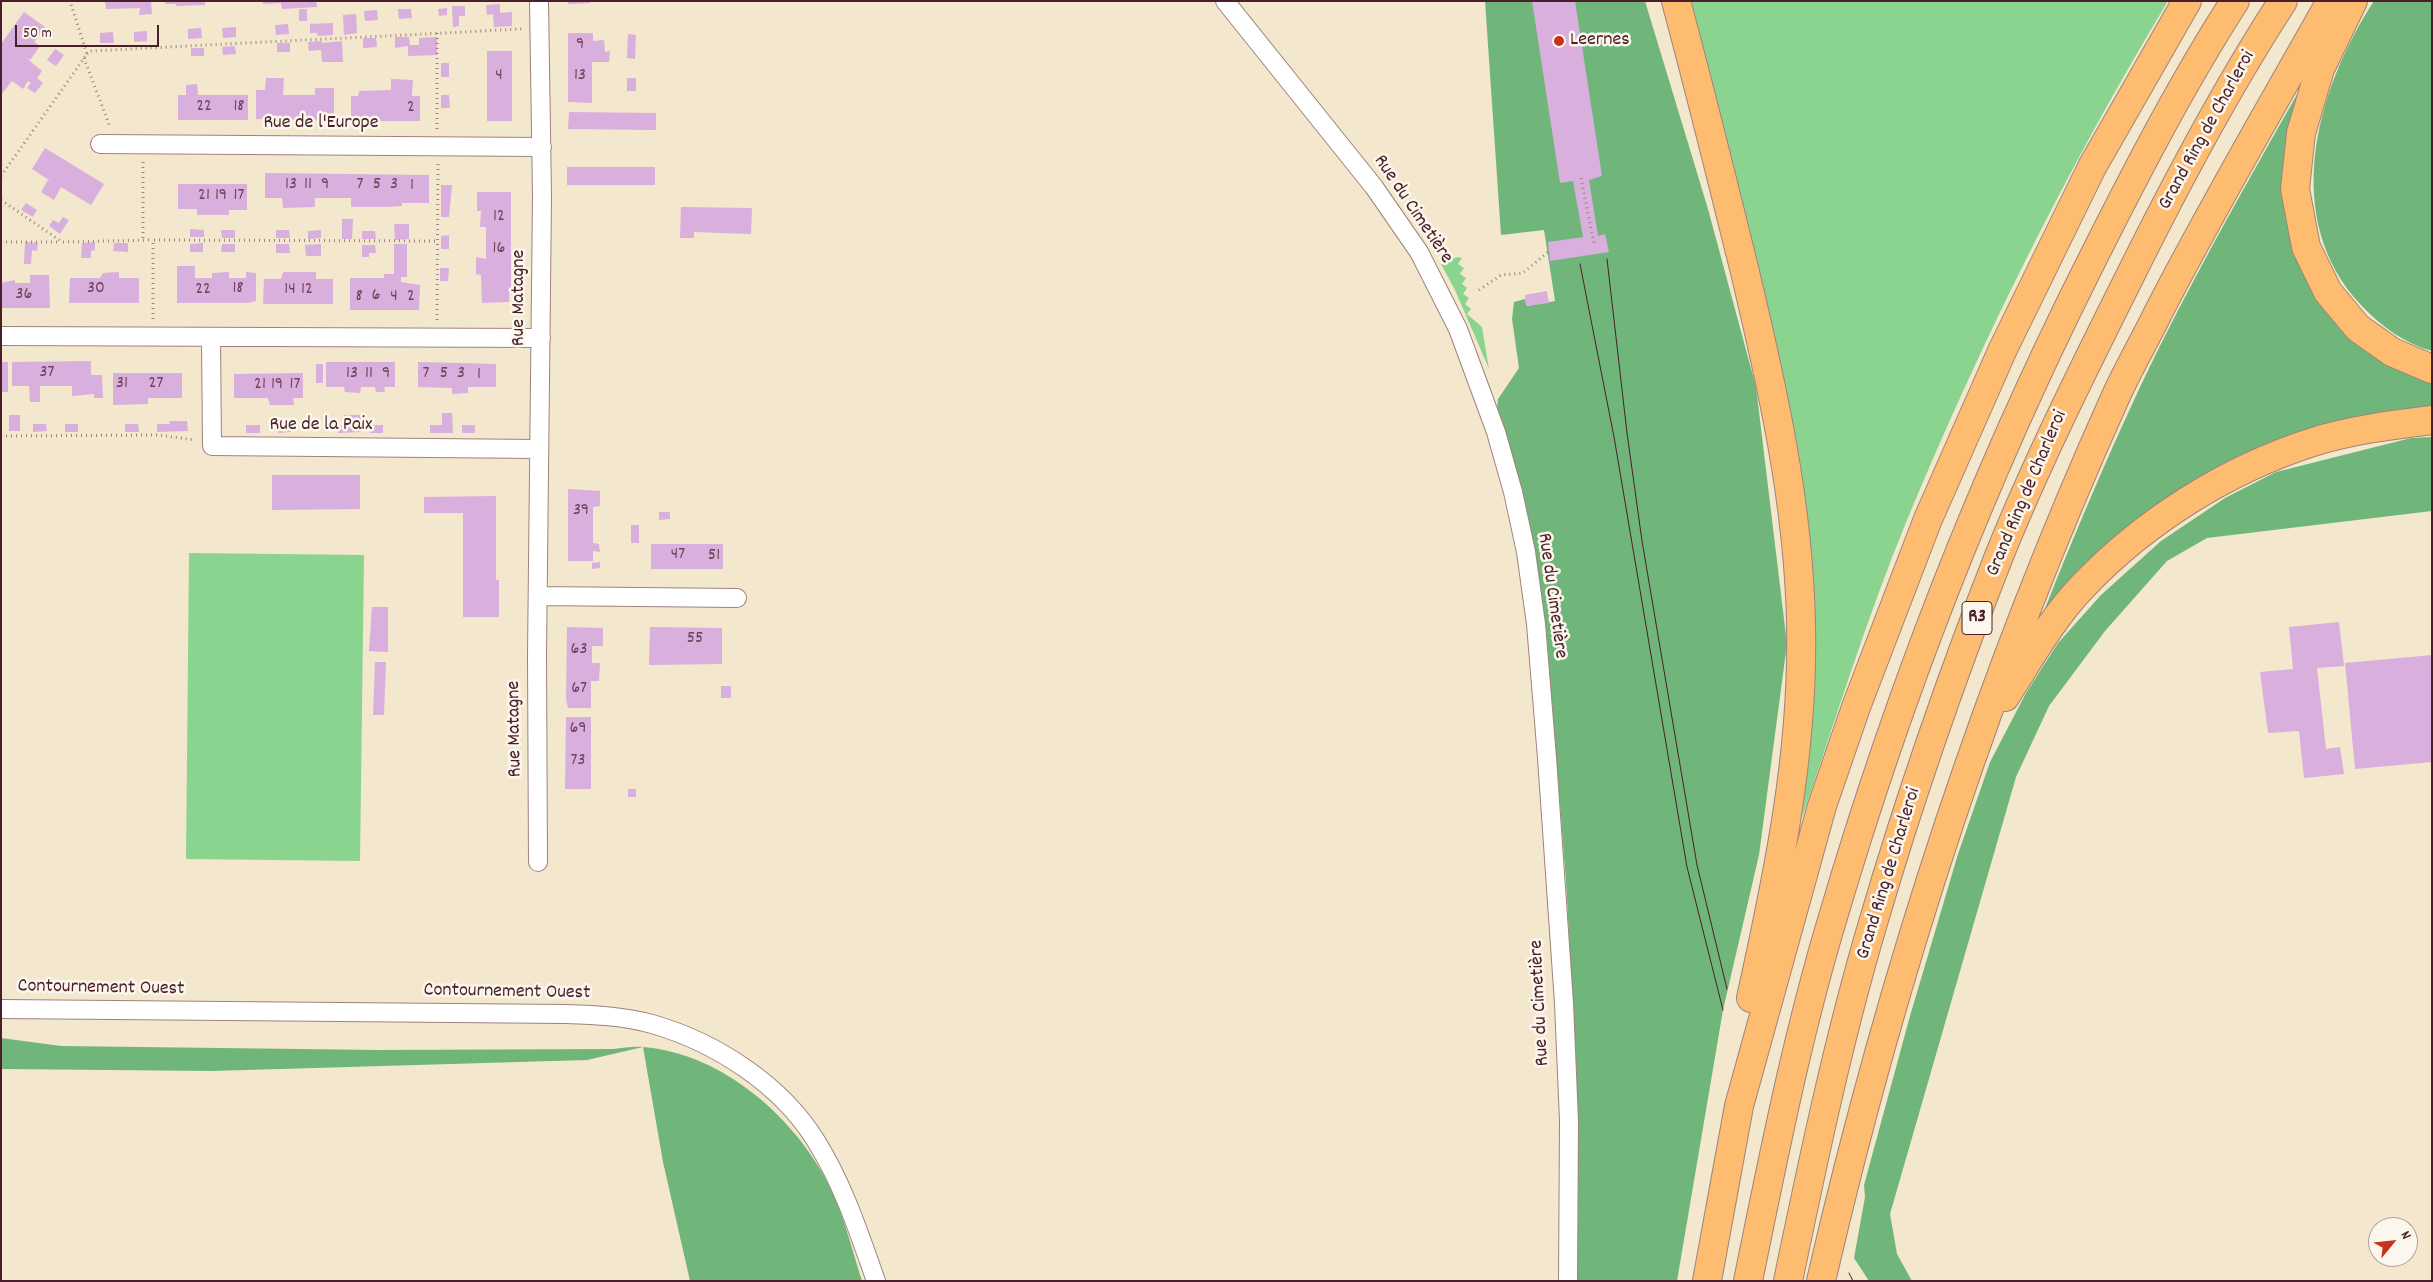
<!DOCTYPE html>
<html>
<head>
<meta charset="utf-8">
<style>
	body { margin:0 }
	#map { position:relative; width:2433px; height:1282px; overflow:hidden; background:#f3e7cd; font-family:Dekko,sans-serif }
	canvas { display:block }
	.frame { position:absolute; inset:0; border:2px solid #4a1f2b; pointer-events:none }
	.north { position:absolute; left:2368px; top:1217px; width:50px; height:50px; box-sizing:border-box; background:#fbf7ec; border:1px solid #b4a19f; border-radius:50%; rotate:62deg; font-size:14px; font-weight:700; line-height:20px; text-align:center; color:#4a1f2b }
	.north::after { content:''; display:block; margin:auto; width:18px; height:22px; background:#c8321e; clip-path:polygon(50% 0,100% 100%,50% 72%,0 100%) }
	.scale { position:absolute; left:15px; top:25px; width:144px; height:22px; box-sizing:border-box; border:2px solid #4a1f2b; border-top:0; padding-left:6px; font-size:15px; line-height:18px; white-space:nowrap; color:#4a1f2b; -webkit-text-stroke:4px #fbf7ec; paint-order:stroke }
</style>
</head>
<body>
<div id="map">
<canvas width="2433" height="1282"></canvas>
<div class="frame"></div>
<div class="north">N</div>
<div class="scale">50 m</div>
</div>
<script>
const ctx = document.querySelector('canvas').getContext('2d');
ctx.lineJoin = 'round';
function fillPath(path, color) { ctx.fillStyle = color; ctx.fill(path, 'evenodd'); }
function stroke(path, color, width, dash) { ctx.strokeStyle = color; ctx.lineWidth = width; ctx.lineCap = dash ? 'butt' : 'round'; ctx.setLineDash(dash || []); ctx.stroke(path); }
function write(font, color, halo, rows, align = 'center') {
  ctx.font = font + ' Dekko,sans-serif'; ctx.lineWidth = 5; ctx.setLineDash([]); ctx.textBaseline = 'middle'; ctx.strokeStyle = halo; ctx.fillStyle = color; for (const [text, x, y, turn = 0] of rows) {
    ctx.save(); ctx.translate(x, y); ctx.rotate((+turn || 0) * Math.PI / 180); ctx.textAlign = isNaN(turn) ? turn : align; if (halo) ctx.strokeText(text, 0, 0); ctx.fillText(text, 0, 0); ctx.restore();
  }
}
fillPath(new Path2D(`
	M1689,1H2168C2068,167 1981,342 1907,520C1867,617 1836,718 1802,818L1811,727L1814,631Z
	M1457,257L1462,258L1458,264L1464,268L1460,274L1466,278L1462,284L1467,288L1463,294L1469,298L1465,304L1471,309L1467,314L1482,327L1489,369L1455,290L1441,264Z
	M189,553L364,555L360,861L186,859Z`), '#8bd490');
fillPath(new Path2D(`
	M1485,1H1645L1708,209L1756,387L1787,644L1759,855L1723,1010L1677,1281H1578L1577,1077L1566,881L1546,627L1535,553L1515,466L1497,409L1498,399L1519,368L1512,319L1514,302L1525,299L1527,306L1555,301L1544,230L1501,235Z
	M2374,1H2432V351C2404,343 2382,327 2362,306C2280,220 2315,91 2374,1Z
	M2299,91L2304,271L2432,379V409L2245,458L2038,626C2070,545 2104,464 2141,385C2189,284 2244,188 2299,91Z
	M2432,437V511L2207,538L2167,561L2105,631L2049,706L2016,777L1890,1214L1897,1254L1912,1281H1869L1854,1258L1865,1197L1864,1185L1910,1016L1958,854L1990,762L2026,693L2058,643L2101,595L2161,541L2225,498L2276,472L2411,438Z
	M1,1038L61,1046L378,1050L613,1049C623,1048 634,1046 643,1047C722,1053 796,1118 830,1187C844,1216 852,1250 862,1281H690L663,1162L643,1047L587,1060L212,1071L1,1069Z`), '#70b67a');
fillPath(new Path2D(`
	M105,1H151L152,14L139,15L140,8L106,9Z
	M165,1H205V5L176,6V4H165Z
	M263,1H316L317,7L282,9L281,3L263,4Z
	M568,1H590V3L568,4Z
	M1532,1H1575L1602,176L1589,180L1598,236L1605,234L1609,252L1550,261L1548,242L1583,237L1573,181L1560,183Z
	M500,4V13L512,12V26L494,27L493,14L487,15L486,5Z
	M452,6H465V16H459V26L453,27Z
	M447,8V15L439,16L438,9Z
	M299,9H307V21H299Z
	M398,9H411L412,18L399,19Z
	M377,10L378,20L365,21L364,11Z
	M24,12L45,27L34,42L40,46L30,60L24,56L42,71L37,78L43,83L35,93L27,88L31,83L28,81L23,89L12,81L1,95V44Z
	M356,14L357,33L344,35L343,15Z
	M333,23V35L318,36L317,33H310V24Z
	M288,24L289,34L276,35L275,25Z
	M236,27V37L223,38L222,28Z
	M201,28L202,38L188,39V29Z
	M147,31V41L134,42V32Z
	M113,32L114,43H100V33Z
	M568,33H593V41L604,40L605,52L610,51L609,62H592V103L568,102Z
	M628,34L636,35L635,59L627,58Z
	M395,37H409L410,45H419V38L437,37V55L408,56V46L395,48Z
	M363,38H376L377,47L363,48Z
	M322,41V43L342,41L343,62H322L321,50L309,51L308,42Z
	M277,43H290V52H277Z
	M235,46L236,54L223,55L222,47Z
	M191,48H204V56H191Z
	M55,49L64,55L56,66L47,60Z
	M487,51H512V121H487Z
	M441,63H449V77H441Z
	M266,78H284L283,95H315V88H334V120L256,119V90H265Z
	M627,78H636V91H627Z
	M391,79L413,80L412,96H420V121H351V96H358L359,91L391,90Z
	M197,84L198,95H248V120H178V95H186V85Z
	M441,95H449L450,108H441Z
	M569,112L656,113V130L568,129Z
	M45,148L104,184L91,205L61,187L54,200L41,192L48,180L55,184L32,169Z
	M567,167H655V185H567Z
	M265,173L429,175V203H402V206L385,207H351V198H315V207L283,208L282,198H265Z
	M178,184H247V210H229V215H197V209H178Z
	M441,185H452L449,217H441Z
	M477,192H511V293H509V302L482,303L481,275L476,274V257L486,259V227H480L481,211H477Z
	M26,203L37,210L33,217L21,210Z
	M681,207L752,208L751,234L694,232V238H680Z
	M63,217L69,220L60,234L49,226L53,220L59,223Z
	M342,219H353L352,239H342Z
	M394,224H409V239L395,240Z
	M190,229L204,230V237H190Z
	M221,230H235V238H222Z
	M276,230H289L290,238H276Z
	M321,230V238L308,239V231Z
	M362,231H375L376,239H362Z
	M449,235V249H441V236Z
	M25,242L38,243L37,251L32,250L31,264H24Z
	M95,242V250L91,251V258H81L82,243Z
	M114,243H128V252L113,251Z
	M203,243V252H190V244Z
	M222,244H235V252H221Z
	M276,244H289L290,253H276Z
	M321,244V256H306L305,245Z
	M394,244H407V277H401V282L420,285L419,310H350V278H384V274H394Z
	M362,245H375L376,253H369V257H362Z
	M177,266H195V278H212V273L229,272V278H246V272L256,273V301L247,303H177Z
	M440,268H449L448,281H440Z
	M119,272V278H139V303H69L70,278H100L103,273Z
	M283,272H316V279H333V304H263L264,279H281Z
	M30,275H49L50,308H1V283L15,280V283H30Z
	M1547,291L1549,303L1526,306L1525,295Z
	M91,361V375H102L103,398H94V394L72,396V386H40V402H30L29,386H12V362Z
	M1,362H8V392H1Z
	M326,362H395V387H384L385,392H376L375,387H361L360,393L345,392L344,387H326Z
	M418,362L496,364V387H468V393L452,394V388L418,387Z
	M316,364H323V383H316Z
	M113,373H182V398H148V404L113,405Z
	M303,373V398H293L294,405H270L268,398H234V374Z
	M442,413H452L453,433H430V425H442Z
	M9,415H20V431H9Z
	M344,415H361V432L338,433V425H345Z
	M169,421H187L188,431L157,432V424H170Z
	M33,424H46L47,431L33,432Z
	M65,424H78V432H65Z
	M125,424H138L139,432H125Z
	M246,425H260V433H246Z
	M278,425H291V432L278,433Z
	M370,425H383V433H370Z
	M462,425H475V433H462Z
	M272,475H360V509L272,510Z
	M568,489L600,491V506L593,507V543L599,544L600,552L593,551V561H568Z
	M496,496V580H499V617H463V513H424V497Z
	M659,512H670V519L659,520Z
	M631,525H639V543H631Z
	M651,544H723V569H651Z
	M600,562V568L592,569V563Z
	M372,607H388V652L369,651Z
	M2339,622L2344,666L2317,668L2326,749L2340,747L2344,774L2304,778L2299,731L2268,733L2260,672L2293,669L2289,627Z
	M567,627L603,628V646H592V663H600L599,681H591V708H568L566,699Z
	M650,627L722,628V664L649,665Z
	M2432,655V762L2355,769L2345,663Z
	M375,662H386L384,715H373Z
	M721,686H731V698H721Z
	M566,717H591V789H565Z
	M628,789H636V797H628Z`), '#d8afdd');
const minor = new Path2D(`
	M1225,1L1374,187L1419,252L1458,329L1496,432L1513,492L1526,552L1536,624L1547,758L1564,1003L1569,1121L1568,1281
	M100,144L542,147
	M1,336L541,338
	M211,337L212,446L539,449
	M538,596L737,598
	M538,862L537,655L542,197L539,1
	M1,1009L565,1014C594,1015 624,1016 652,1024C715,1042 781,1084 816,1141C843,1184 859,1233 876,1281`);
const motorway = new Path2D(`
	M1676,1C1700,90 1722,179 1744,268C1772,385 1799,504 1801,625C1804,751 1778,876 1751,998
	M2353,1L2320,69L2301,133L2295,189L2306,247L2328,292L2358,328L2392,352L2432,369
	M2005,697C2029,660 2052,618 2083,586C2145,521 2228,469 2313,442C2351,430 2392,425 2432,420
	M1707,1281L1739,1106L1822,806L1856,707L1928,519L2003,349L2092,167L2187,1
	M1748,1281C1773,1159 1797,1036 1833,917C1898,696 1982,480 2085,274C2131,182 2179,88 2235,1
	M1788,1281C1813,1161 1838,1041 1873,923C1909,800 1952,676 1999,556C2037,462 2083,370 2128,280C2175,185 2225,90 2283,1
	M1821,1281C1891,978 1987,682 2115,398C2128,369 2145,340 2159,311C2213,206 2273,104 2331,1`);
stroke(minor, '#9e837c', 20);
stroke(motorway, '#9e837c', 30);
stroke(new Path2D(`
	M437,33V130
	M87,54L90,51L522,29
	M84,58L110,127
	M143,162V240
	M1,176L87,54L70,1
	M1581,178L1594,243
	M1,200L62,242L153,240
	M1,242H61
	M1479,290L1501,275L1523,273L1549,251
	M153,319V240L438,241
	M437,320L438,164
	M1,436L158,435L195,440`), '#9e837c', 3, [1, 4]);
stroke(minor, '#fff', 18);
stroke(motorway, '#fdbc6f', 28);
stroke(new Path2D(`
	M1607,259L1627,433L1642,541L1697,865L1727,989
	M1580,264L1614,437L1687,867L1723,1010
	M1849,1273L1853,1281`), '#4a1f2b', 1);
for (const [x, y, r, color] of [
	[1559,41,6,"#c8321e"]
]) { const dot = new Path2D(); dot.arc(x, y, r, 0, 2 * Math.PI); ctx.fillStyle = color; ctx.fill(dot); stroke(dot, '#fbf7ec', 2); }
write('18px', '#6e4358', null, [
	["9",580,46],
	["4",499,77],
	["13",580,77],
	["22",204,108],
	["18",239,108],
	["2",411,109],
	["13",291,186],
	["11",308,186],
	["9",325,186],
	["7",360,186],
	["5",377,186],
	["3",394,186],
	["1",412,187],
	["21",204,197],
	["19",221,197],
	["17",239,197],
	["12",499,218],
	["16",499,250],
	["30",96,290],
	["18",238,290],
	["22",203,291],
	["14",290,291],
	["12",307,291],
	["36",24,296],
	["6",376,297],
	["8",359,298],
	["4",394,298],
	["2",411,298],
	["37",47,374],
	["13",352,375],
	["11",369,375],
	["9",386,375],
	["7",426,375],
	["5",444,375],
	["3",461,375],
	["1",479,376],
	["31",122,385],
	["27",156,385],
	["21",260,386],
	["19",277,386],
	["17",295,386],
	["39",581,512],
	["47",678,556],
	["51",714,557],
	["55",695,640],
	["63",579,651],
	["67",579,690],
	["69",578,730],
	["73",578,762]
]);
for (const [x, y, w] of [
	[1977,618,30]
]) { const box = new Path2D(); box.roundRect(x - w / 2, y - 16.5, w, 33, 4); ctx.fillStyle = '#fbf7ec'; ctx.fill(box); stroke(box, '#4a1f2b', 1); }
write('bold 19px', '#4a1f2b', null, [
	["R3",1977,618]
]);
write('20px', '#4a1f2b', '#fbf7ec', [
	["Leernes",1570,41]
], 'left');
write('20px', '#4a1f2b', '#fbf7ec', [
	["Rue de l'Europe",321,124],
	["Grand Ring de Charleroi",2208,131,-61],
	["Rue du Cimetière",1412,210,56],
	["Rue Matagne",520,298,-90],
	["Rue de la Paix",321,426],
	["Grand Ring de Charleroi",2028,494,-67],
	["Rue du Cimetière",1551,596,82],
	["Rue Matagne",516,729,-91],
	["Grand Ring de Charleroi",1890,874,-73],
	["Contournement Ouest",101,989,1],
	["Contournement Ouest",507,993,1],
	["Rue du Cimetière",1541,1003,-93]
]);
</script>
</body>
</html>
